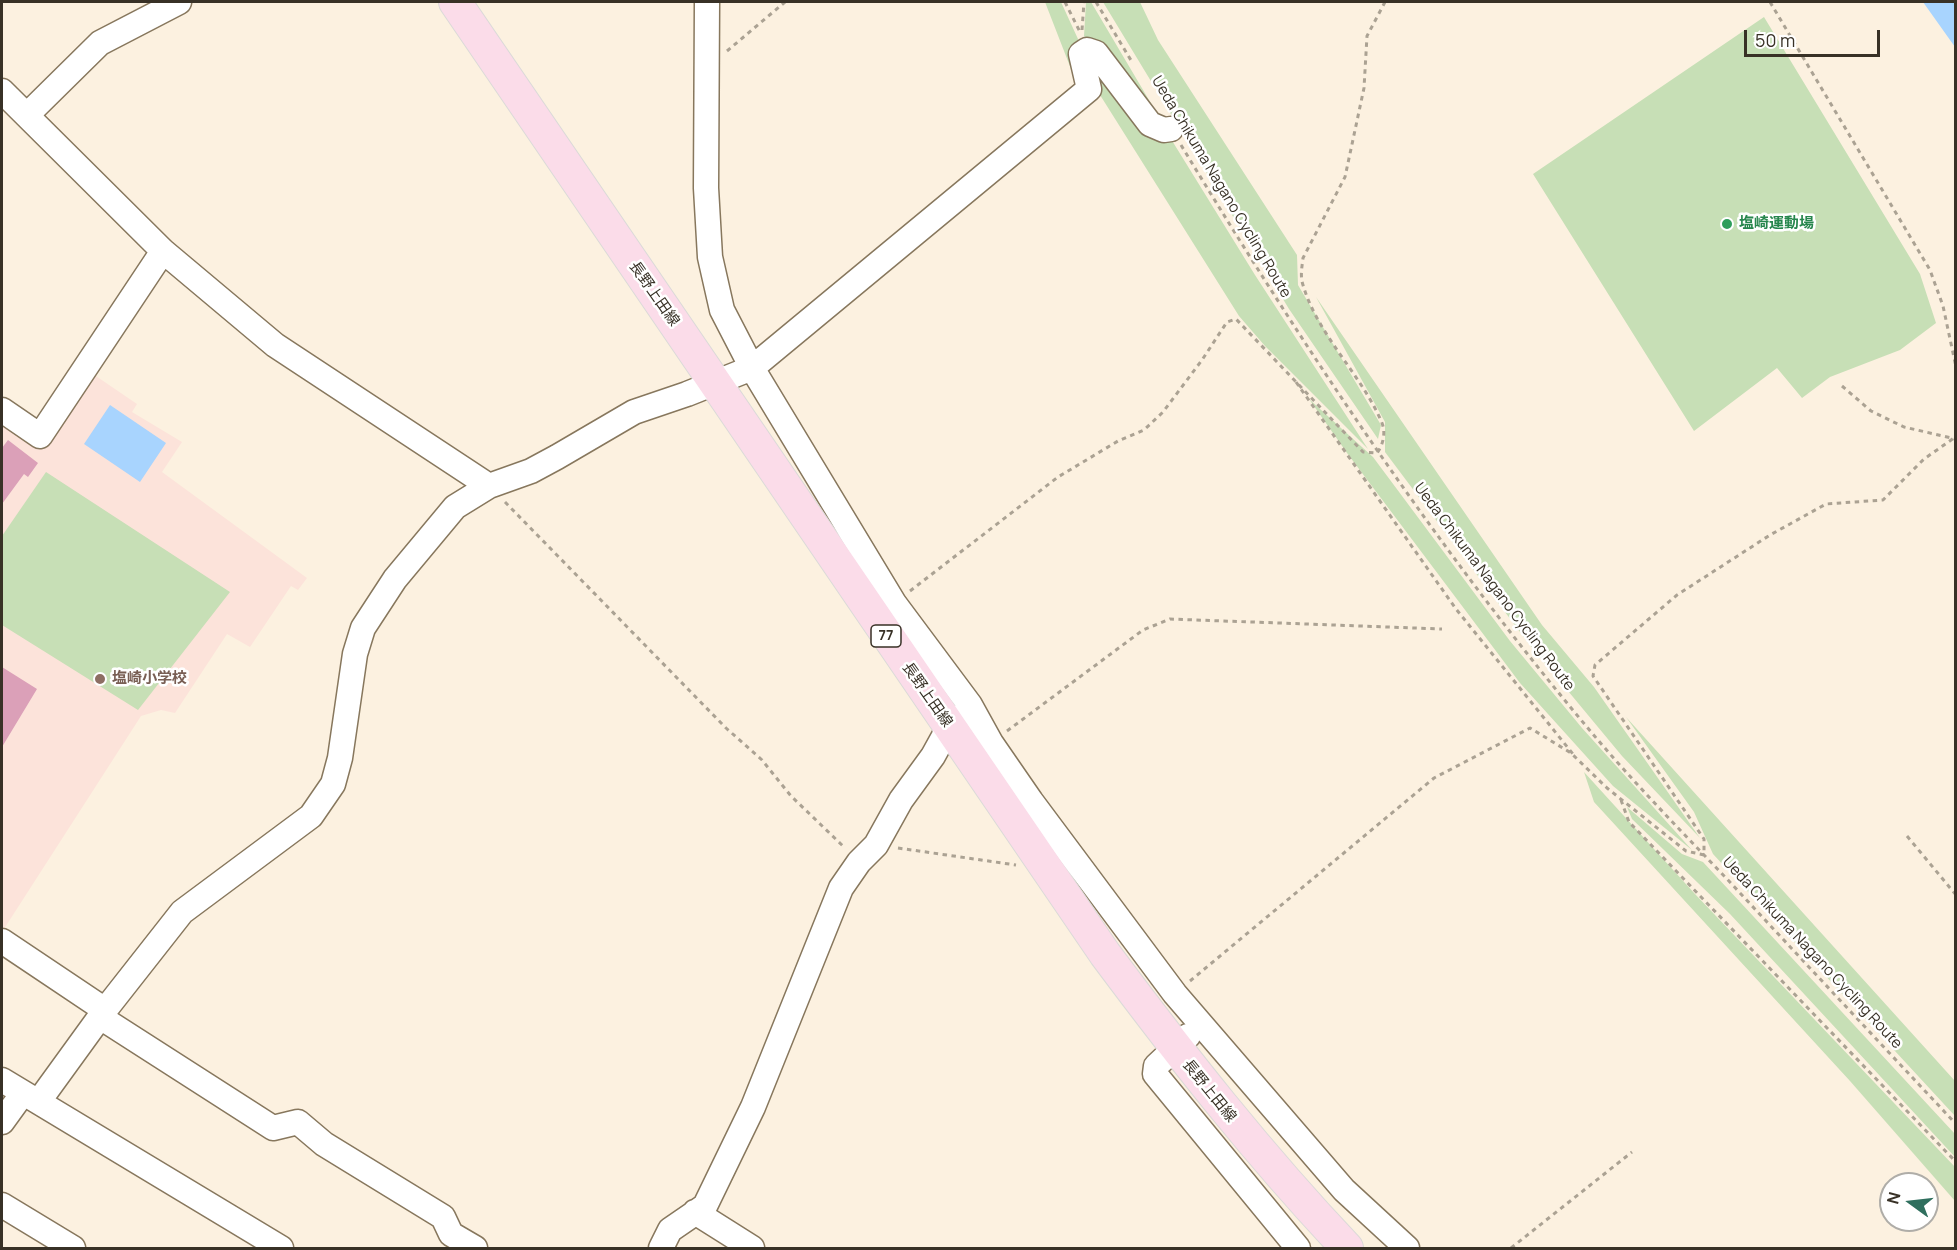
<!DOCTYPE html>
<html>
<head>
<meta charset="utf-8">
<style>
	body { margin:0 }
	#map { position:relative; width:1957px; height:1250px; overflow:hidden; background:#fcf1e0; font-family:Manrope,sans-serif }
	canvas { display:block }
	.frame { position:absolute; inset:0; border:3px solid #383126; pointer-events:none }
	.north { position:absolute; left:1879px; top:1172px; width:60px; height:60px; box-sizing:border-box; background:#fff; border:2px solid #afada8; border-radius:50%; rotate:285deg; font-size:16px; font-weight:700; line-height:24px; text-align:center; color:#383126 }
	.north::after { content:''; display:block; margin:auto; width:21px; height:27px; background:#2f6f5e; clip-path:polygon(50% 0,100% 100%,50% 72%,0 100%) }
	.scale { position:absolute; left:1744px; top:30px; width:136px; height:27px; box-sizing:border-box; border:3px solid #383126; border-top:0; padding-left:8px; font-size:18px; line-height:21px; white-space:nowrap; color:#383126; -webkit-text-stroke:4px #fff; paint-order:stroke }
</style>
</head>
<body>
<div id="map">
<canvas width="1957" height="1250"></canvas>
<div class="frame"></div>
<div class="north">N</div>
<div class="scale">50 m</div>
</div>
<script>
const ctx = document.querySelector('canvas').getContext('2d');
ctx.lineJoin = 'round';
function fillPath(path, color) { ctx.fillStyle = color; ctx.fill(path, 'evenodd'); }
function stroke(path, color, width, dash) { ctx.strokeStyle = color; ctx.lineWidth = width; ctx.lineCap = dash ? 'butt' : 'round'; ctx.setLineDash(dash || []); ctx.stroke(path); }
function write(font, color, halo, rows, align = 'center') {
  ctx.font = font + ' Manrope,"Noto Sans JP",sans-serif'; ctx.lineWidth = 5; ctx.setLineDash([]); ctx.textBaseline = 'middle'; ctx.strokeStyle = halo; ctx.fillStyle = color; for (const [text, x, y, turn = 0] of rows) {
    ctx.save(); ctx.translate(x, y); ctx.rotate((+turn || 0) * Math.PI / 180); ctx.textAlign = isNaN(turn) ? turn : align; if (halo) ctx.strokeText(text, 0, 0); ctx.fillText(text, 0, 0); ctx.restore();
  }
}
fillPath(new Path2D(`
	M90,372L137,404L132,412L182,442L162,472L307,578L298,590L291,586L250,647L227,634L175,713L161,710L141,716L2,932V418L41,443Z`), '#fce3da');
fillPath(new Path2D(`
	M1045,2H1061L1078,39V87Z
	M1086,2H1091L1162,122L1084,36Z
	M1103,2H1140L1158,40L1297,255L1298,285L1381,425L1378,439L1289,309Z
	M1764,17L1920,274L1936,323L1900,350L1830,377L1802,398L1777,368L1694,431L1533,174Z
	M1090,55L1171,139L1255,275L1368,449L1265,346L1239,316L1095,87Z
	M1316,297L1542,625L1594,687L1700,838L1622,756L1529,644L1385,452V422Z
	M1309,399L1373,457L1510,641L1582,728L1692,850L1613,786L1520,683L1347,453Z
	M46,472L230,592L138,710L2,625V536Z
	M1626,717L1955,1081V1116L1713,854L1694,812Z
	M1584,772L1695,894L1955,1167V1201L1850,1081L1594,802Z
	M1627,807L1682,854L1703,862L1955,1134V1157L1730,914L1632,819Z`), '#c7dfb6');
fillPath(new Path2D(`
	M1923,2H1955V47Z
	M110,405L166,443L140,482L84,444Z`), '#a8d4fe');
fillPath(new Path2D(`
	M8,440L38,463L28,477L24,474L2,504V448Z
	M2,667L37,689L2,747Z`), '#dba0b8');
const minor = new Path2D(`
	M707,2L706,188L710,257L722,310L752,368L894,603L970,705L991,743L1031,801L1175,994L1344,1190L1407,1248
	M2,91L163,251L275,345L489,486
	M27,115L100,43L179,2
	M2,410L40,436L163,251
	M2,941L105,1010
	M100,1017L273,1128L298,1122L324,1144L443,1217L451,1234L475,1248
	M1188,1036L1156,1066L1155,1074L1298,1248
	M2,1080L281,1248
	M39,1101L105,1010L182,912L311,816L333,784L340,758L355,654L363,628L395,579L455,507L489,486L531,471L557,457L634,412L687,394L752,368L1089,89L1081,54L1087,50L1096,53L1150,124L1164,130L1171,129
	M2,1122L23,1093
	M2,1205L73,1248
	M695,1212L752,1248
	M661,1248L670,1230L705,1206L753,1107L841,888L859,862L876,845L901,800L933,756L949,727L959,717`);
const major = new Path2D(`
	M455,2L1105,954C1181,1056 1259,1155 1347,1248`);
stroke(minor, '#87775d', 27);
stroke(major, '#dbdad8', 34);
stroke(new Path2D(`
	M1065,2L1080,32
	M1096,2L1132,62
	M1770,2L1930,270L1943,306L1956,367
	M1082,30L1084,2
	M727,51L785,2
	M1181,145C1306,351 1436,548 1592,733C1635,784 1682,832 1728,880C1804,962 1880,1043 1956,1124
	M1296,382L1456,609L1573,754
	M1842,386L1871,411L1904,427L1956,439
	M505,502L726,728L762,760L791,796L845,848
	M910,591L1058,477L1118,441L1144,430L1163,412L1202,360L1227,322L1236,319L1363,452L1377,453C1383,445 1386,433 1382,423C1362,375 1318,336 1303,285C1300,276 1302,267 1303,258L1345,177L1364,88L1367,36L1385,2
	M1007,731L1143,630L1170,619L1442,629
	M1621,800L1629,822L1956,1162
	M1907,836L1956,895
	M898,848L1016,865
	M1190,981L1434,778L1530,728L1571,753L1607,788L1686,851L1704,855V839L1593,676L1595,665L1677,595L1770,535L1826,504L1883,500L1924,459L1954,438
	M1511,1248L1632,1152`), '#aba293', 3, [4.5, 4.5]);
stroke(minor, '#fff', 24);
stroke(major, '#fbdce9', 32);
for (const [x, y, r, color] of [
	[1727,224,6,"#2e9e5b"],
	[100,679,6,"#8d6e63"]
]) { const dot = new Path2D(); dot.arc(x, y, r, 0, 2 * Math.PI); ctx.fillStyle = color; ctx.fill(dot); stroke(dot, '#fff', 2); }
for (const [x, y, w] of [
	[886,636,30]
]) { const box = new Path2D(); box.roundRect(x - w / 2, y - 11, w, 22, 4.5); ctx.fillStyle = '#fff'; ctx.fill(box); stroke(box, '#383126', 1.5); }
write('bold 14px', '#383126', null, [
	["77",886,636]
]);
write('15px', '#383126', '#fff', [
	["Ueda Chikuma Nagano Cycling Route",1221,187,59],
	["長野上田線",654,294,55],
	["Ueda Chikuma Nagano Cycling Route",1494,587,53],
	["長野上田線",927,695,55],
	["Ueda Chikuma Nagano Cycling Route",1812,953,47],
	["長野上田線",1209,1091,51]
]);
write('bold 15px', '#27864d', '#fff', [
	["塩崎運動場",1739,224]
], 'left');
write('bold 15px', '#785e54', '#fff', [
	["塩崎小学校",112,679]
], 'left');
</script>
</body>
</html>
